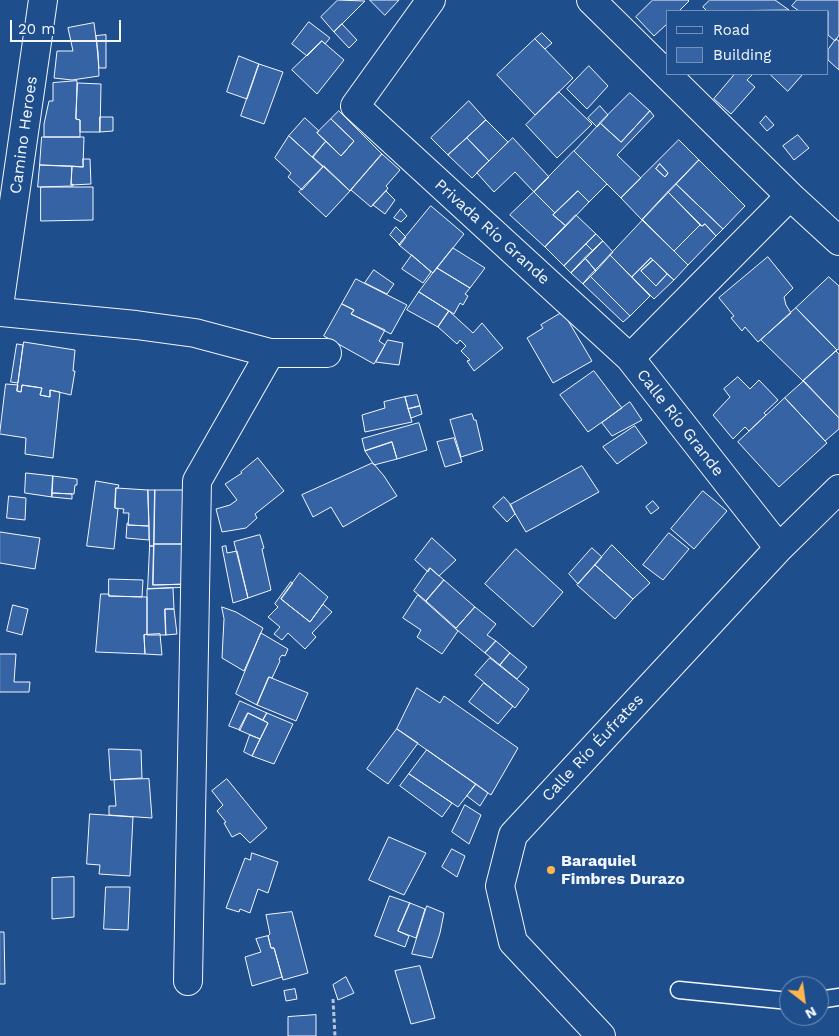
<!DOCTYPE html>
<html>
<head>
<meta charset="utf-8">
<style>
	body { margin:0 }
	#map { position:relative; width:839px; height:1036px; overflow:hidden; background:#1f4e8c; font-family:"Work Sans",sans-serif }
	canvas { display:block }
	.legend { position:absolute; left:666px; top:10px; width:162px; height:65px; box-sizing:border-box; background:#1f4e8c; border:1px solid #7391ba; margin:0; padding:6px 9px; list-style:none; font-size:15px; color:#f2f6ff }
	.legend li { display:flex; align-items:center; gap:10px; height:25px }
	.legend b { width:25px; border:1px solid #7391ba }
	.north { position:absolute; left:779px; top:976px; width:50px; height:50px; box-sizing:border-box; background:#1f4e8c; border:1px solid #7391ba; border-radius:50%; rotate:150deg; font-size:14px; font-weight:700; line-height:20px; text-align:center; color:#f2f6ff }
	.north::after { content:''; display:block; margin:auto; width:18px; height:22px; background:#ffb74d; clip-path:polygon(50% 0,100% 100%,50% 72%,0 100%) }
	.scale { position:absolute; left:10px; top:20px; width:111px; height:22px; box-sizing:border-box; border:2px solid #f2f6ff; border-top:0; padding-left:6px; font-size:15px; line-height:18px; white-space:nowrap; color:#f2f6ff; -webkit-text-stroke:4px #1f4e8c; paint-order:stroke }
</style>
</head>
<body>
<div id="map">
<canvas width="839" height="1036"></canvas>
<ul class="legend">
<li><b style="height:6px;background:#1f4e8c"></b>Road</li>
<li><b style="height:14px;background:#3563a3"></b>Building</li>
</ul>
<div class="north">N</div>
<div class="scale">20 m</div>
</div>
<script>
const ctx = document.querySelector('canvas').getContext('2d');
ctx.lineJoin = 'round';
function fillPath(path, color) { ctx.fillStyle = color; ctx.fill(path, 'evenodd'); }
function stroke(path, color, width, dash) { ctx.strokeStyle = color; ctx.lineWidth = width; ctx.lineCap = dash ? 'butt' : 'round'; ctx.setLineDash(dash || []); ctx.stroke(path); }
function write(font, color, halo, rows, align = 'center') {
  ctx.font = font + ' "Work Sans",sans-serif'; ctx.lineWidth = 4; ctx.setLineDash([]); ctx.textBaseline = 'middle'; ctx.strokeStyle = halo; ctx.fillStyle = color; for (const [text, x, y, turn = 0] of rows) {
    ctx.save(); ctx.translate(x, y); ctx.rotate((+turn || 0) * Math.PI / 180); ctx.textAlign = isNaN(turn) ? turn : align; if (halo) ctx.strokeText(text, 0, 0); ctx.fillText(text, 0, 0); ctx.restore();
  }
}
const building = new Path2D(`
	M338,0L365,1L334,32L321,17Z
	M370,0H399L385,15Z
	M653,0H688L689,1L679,11H668V23L654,36L636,17Z
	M710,0H775L789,10L707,11L703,7Z
	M797,0H839V35L835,41L828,35V11H799L792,6Z
	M309,22L330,38L325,44L322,41L307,56L292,44Z
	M94,23L98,52L99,76L72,80L54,78L57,51H73L68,28Z
	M342,24L357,40L349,48L334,32Z
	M542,33L552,43L545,49L535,39Z
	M106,35V68H99L96,36Z
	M535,39L573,78L535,115L497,75Z
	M836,39L839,41V70L828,60V50Z
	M322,41L344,60L317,94L292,70Z
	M239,56L259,64L247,99L227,92Z
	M259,64L283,72L264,124L241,116Z
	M589,66L608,86L587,109L567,89Z
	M735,74H753L747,80L755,87L731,114L714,99Z
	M770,74H803L788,91Z
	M77,81L76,119L80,120V137H44V124L49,101H53V83Z
	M78,83L101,84L100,132H80V120L76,119Z
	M559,92L592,124L557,158L526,125Z
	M630,93L650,111L621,142L600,123Z
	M469,101L486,120L448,155L431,138Z
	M600,106L608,115L597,127L588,118Z
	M339,111L382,154L350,191L313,157L326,141L341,156L354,141L331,119Z
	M650,111L654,116L617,155L641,178L621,198L574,151L600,123L621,142Z
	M766,116L774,125L767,131L760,123Z
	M100,117H113V131L100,132Z
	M305,118L319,131L317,133L326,141L312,157L289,136Z
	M331,119L354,141L341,156L317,133Z
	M486,120L508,142L489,161L467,138Z
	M798,135L809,148L794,160L783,146Z
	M289,136L323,167L302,190L288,177L291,173L275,158Z
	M42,137H84L83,167L40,165Z
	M467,138L489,161L472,178L448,155Z
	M513,138L549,177L534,192L515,172L494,192L477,173Z
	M679,140L699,160L642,220L621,198ZM660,164L668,173L665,177L656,169Z
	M574,151L607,184L589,202L578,191L555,213L534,192Z
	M382,154L400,170L386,186L388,188L386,191L371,207L351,190Z
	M83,159H90L91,184L71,185L72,166L83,167Z
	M699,160L745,206L723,229L676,184Z
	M660,164L668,173L665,177L656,169Z
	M40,165L72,166L71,185L73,184V186L38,187Z
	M324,166L350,191L326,217L299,192Z
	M676,184L723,229L716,236L705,224L702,226L668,192Z
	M41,187H93V220L41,221Z
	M386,191L395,200L385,214L373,205Z
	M578,191L589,202L566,226L553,215Z
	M534,192L555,213L553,215L566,226L545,247L510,215Z
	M668,192L700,225L674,251L642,220Z
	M431,206L464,234L433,273L399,245Z
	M401,209L407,216L401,222L394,218Z
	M576,215L596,234L564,266L545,247Z
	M643,220L688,265L674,280L651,258L632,277L610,255Z
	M705,224L716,236L688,265L674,251L700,225L702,226Z
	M396,227L406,237L400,245L390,235Z
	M596,234L603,241L593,251L586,244Z
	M603,241L613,252L596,271L585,258Z
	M586,244L593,251L571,273L564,266Z
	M453,248L485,268L470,288L437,268Z
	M412,255L431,272L423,283L402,269Z
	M610,255L650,296L630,316L590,276Z
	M768,257L793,288L784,297L786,305L791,313L758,342L745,327L742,331L731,318L734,316L719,298Z
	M585,258L596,271L583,284L571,273Z
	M651,258L653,260L641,271L656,286L667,274L674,280L654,299L632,277Z
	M653,260L667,274L656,286L641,271Z
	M437,268L470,288L465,294L468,296L463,305L460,303L454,314L419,292Z
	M374,270L394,284L387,294L365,283Z
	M590,276L630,316L623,322L583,284Z
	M829,277L839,286V349L837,350L796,308Z
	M356,279L407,305L391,334L351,314L354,310L342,304Z
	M419,292L449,311L438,327L407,310Z
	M342,304L354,310L351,314L385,330L379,341L385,345L374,364L324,336Z
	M796,308L837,350L803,381L761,340Z
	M449,311L473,333L482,323L503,348L474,371L467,361L470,360L461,351L466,346L460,340L457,344L438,327Z
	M563,312L592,361L553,383L527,338L543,328L541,325Z
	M388,340L403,343L399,365L376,362Z
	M24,342L75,350L73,371H75L71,395L50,390V397L40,395L42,388L22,385L21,392L17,391Z
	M17,344L23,345L18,383L11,382Z
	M836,351L839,354V418L803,381Z
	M594,371L622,408L588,432L560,395Z
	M738,377L750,389L759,380L778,400L764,413L766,415L749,431L745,427L733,439L713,415L730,397L724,389Z
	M804,381L839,418V429L825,441L785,398Z
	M6,384L18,385L17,391L21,392L22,385L42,388L40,395L50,397V390L60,392L53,458L25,454L26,438L0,434Z
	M417,395L420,406L408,409L405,397Z
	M405,397L412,422L365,432L362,415L385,408L384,402Z
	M785,398L827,443L779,487L738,442Z
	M630,402L642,420L612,436L602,423Z
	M420,406L422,414L411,418L408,409Z
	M472,414L474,420H476L483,450L461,457L450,420Z
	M419,423L427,450L397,459L392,442L365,451L362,439Z
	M635,426L647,443L617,464L603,447Z
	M454,438L462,462L445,467L437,442Z
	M392,442L397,459L374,465L365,451Z
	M258,458L284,491L255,514L257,518L246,528L222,532L216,509L230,505L237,500L225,484L242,473L241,472Z
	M373,463L384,476L397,496L343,527L331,507L313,517L302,495Z
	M582,466L599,492L526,532L510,505Z
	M26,473L53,476L52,497L25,493Z
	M53,476L77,479V485H75L74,494L52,493Z
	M96,481L119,485L118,488H116L115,508L118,509L114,549L87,546Z
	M116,488L148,490L149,526L128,525L129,513H123L124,509L115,508Z
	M148,490H155L154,546H150Z
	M155,490H191L189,544H154Z
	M703,491L727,511L694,549L671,529Z
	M52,493L72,494V499L52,497Z
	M9,496L26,498L25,520L7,518Z
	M504,497L511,505L515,514L507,522L493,507Z
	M653,501L659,508L651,514L646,507Z
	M128,523V525L149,526V540L126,538L127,524Z
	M0,532L40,538L35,569L0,563Z
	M669,533L689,549L663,580L643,565Z
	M260,535L264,548L262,549L271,590L248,598L234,542Z
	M432,538L456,560L439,576L430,568L428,572L415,560Z
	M154,544H189V584L153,585Z
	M612,545L650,583L633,599L595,565Z
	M150,546H154L153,585L189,584L190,587L148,589Z
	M226,546L227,553L237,551L248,598L233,603L222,547Z
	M592,548L602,557L578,584L569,574Z
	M516,549L563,592L533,627L485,584Z
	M595,565L633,599L615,619L577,585Z
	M430,568L444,580L426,601L414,591Z
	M300,573L328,597L310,622L281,599Z
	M109,579L143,580L142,597L109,596Z
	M444,580L475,607L456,628L426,601Z
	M291,582L293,583L281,599L310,622L323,604L332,612L312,633L316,637L305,649L288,633L282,640L274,634L280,627L268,617L278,607L275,604Z
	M173,588L174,609H165L166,635H147V589Z
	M101,594H109V596L147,597V634L144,635L145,654L96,652Z
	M418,595L458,631L442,654L417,637L421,630L403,618Z
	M13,605L28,609L22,635L7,631Z
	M222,607L236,612L263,628L244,671L222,658L224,619Z
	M475,607L496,624L487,635L496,641L485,653L456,629Z
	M165,609H174L177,634L166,635Z
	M261,633L288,649L285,656L282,655L279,659L280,661L272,678L269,677L257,705L236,694Z
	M160,634L162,655L145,654L144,635Z
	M496,641L510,653L500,665L485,653Z
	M510,653L527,667L517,679L500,665Z
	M0,654H16L14,682H30L29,692H0Z
	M490,658L529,689L515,708L475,675Z
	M269,677L308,693L296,721L257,705Z
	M484,683L513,706L498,724L469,702Z
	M417,688L440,703L444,696L518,748L491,795L397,729Z
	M240,701L267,713L263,720L248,713L240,730L229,726Z
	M248,713L268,723L260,739L239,730Z
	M267,713L293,724L274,764L252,756L268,723L263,720Z
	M397,729L418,743L388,784L367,769Z
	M250,735L260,739L252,756L244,752Z
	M109,749L141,750L142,778L111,780Z
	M427,750L476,784L458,807L409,774Z
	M409,774L452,803L442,817L400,786Z
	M149,779L152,818L109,815V806H116L114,780Z
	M227,779L267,828L250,843L240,833L232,837L224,823L226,822L217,811L223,805L212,791Z
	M476,784L488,793L480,806L467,796Z
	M465,805L481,815L469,844L452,832Z
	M90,814L133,817L130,876L99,874L100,865L87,864Z
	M389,837L426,853L404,895L369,880Z
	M452,849L465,856L457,877L442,867Z
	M252,853L278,862L268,893L258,889L250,913L240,909L239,912L226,908L245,858L250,860Z
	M74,877V917L52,919V878Z
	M106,887H130L128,930L104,929Z
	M390,896L410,903L398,931L409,936L405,947L375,936Z
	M410,903L425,909L416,938L398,931Z
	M427,906L444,913L440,933L432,958L412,954Z
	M292,912L308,973L283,980L274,948H271L268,936L270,934L266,915Z
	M0,932H4L5,984H0Z
	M268,936L271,948H274L282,977L252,986L245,957L261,952L256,939Z
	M420,966L435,1018L411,1024L395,971Z
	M346,977L354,993L338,1000L333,985Z
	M295,989L297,999L286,1001L284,991Z
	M316,1015V1036H288V1017Z`);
fillPath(building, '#3563a3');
stroke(building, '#f2f6ff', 1);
const lane = new Path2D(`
	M679,990L789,1001
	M819,1000L839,997`);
const street = new Path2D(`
	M431,0L355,106L630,358L779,548
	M591,0L790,196L839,241
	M0,312L136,325L195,333L270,353H327
	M630,358L790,196
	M188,981L197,481L270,353
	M601,1036L513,942L500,886L513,835L779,548L839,489`);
const secondary = new Path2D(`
	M0,299L43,0`);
stroke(lane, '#f2f6ff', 19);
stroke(street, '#f2f6ff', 30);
stroke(secondary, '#f2f6ff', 30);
stroke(new Path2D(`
	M333,999L335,1036`), '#b3c4dc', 3, [4, 2.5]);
stroke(lane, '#1f4e8c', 16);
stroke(street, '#1f4e8c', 28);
stroke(secondary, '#1f4e8c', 28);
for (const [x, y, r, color] of [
	[551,870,5,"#ffb74d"]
]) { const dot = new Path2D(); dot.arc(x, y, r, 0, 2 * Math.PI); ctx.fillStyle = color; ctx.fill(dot); stroke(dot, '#1f4e8c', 2); }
write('16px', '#f2f6ff', '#1f4e8c', [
	["Camino Heroes",24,135,-82],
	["Privada Río Grande",492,232,42],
	["Calle Río Grande",680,423,52],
	["Calle Río Éufrates",593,748,-47]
]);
write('bold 16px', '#f2f6ff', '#1f4e8c', [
	["Baraquiel",561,861],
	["Fimbres Durazo",561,879]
], 'left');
</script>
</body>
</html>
